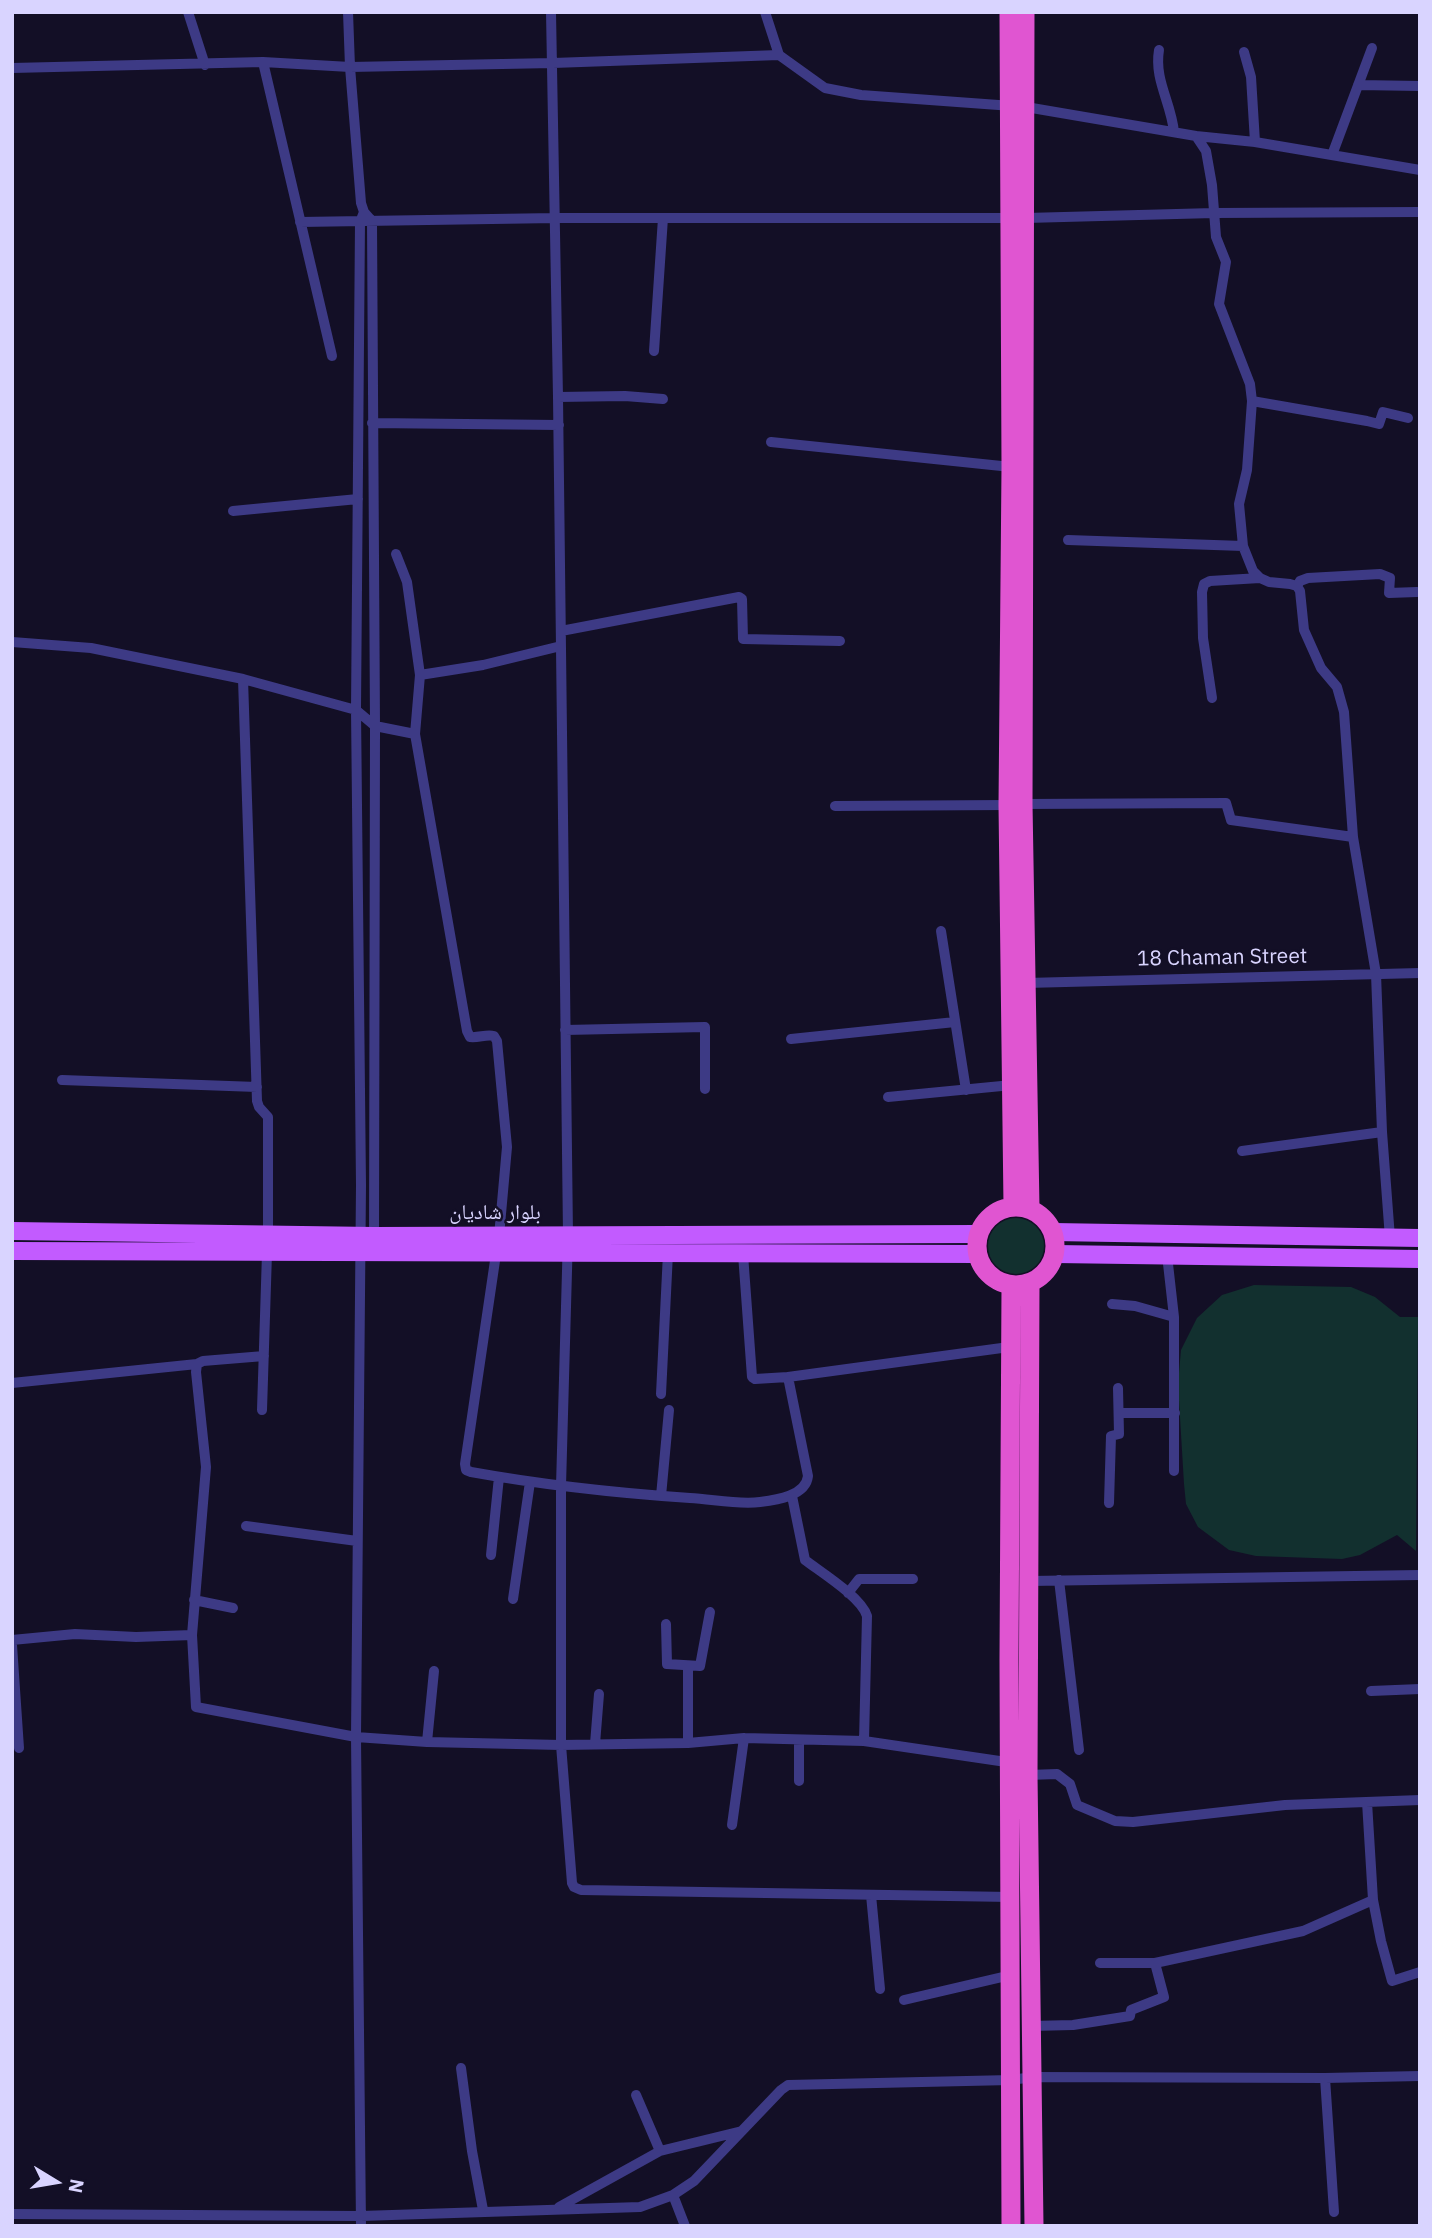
<!DOCTYPE html>
<html>
<head>
<meta charset="utf-8">
<style>
	body { margin:0 }
	#map { position:relative; width:1432px; height:2238px; overflow:hidden; background:#130f26; font-family:"IBM Plex Sans",sans-serif }
	canvas { display:block }
	.frame { position:absolute; inset:0; border:14px solid #d9d4ff; pointer-events:none }
	.north { position:absolute; left:21px; top:2147px; width:70px; height:70px; -webkit-text-stroke:5px #130f26; paint-order:stroke; rotate:101deg; font-size:19px; font-weight:700; line-height:28px; text-align:center; color:#d9d4ff }
	.north::after { content:''; display:block; margin:auto; width:24px; height:32px; background:#d9d4ff; clip-path:polygon(50% 0,100% 100%,50% 72%,0 100%) }
</style>
</head>
<body>
<div id="map">
<canvas width="1432" height="2238"></canvas>
<div class="frame"></div>
<div class="north">N</div>
</div>
<script>
const ctx = document.querySelector('canvas').getContext('2d');
ctx.lineJoin = 'round';
function fillPath(path, color) { ctx.fillStyle = color; ctx.fill(path, 'evenodd'); }
function stroke(path, color, width, dash) { ctx.strokeStyle = color; ctx.lineWidth = width; ctx.lineCap = dash ? 'butt' : 'round'; ctx.setLineDash(dash || []); ctx.stroke(path); }
function write(font, color, halo, rows, align = 'center') {
  ctx.font = font + ' "IBM Plex Sans","Noto Naskh Arabic",sans-serif'; ctx.lineWidth = 5; ctx.setLineDash([]); ctx.textBaseline = 'middle'; ctx.strokeStyle = halo; ctx.fillStyle = color; for (const [text, x, y, turn = 0] of rows) {
    ctx.save(); ctx.translate(x, y); ctx.rotate((+turn || 0) * Math.PI / 180); ctx.textAlign = isNaN(turn) ? turn : align; if (halo) ctx.strokeText(text, 0, 0); ctx.fillText(text, 0, 0); ctx.restore();
  }
}
fillPath(new Path2D(`
	M988 1246a28 28 0 1 1 56 0a28 28 0 1 1-56 0Z
	M1254,1285L1351,1287L1375,1297L1400,1317H1418L1416,1551L1397,1535L1360,1555L1342,1559L1256,1556L1229,1550L1198,1527L1186,1504L1184,1484L1178,1384L1181,1350L1197,1318L1222,1295Z`), '#12302f');
stroke(new Path2D(`
	M188,12L205,65
	M348,12L350,67L361,203L364,212L372,221L375,726L374,1236
	M551,12L558,397L568,1235L561,1486V1745L572,1883L574,1887L581,1890L1011,1897
	M765,12L779,55L825,88L861,95L1026,107L1196,136L1255,142L1420,170
	M1159,50C1154,80 1171,102 1174,132
	M1244,52L1251,77L1255,142
	M263,62L332,356
	M12,68L263,62L350,67L553,63L779,55
	M1358,85L1420,86
	M1196,136L1206,151L1212,185L1216,237L1226,262L1219,304L1250,384L1252,401L1247,470L1239,504L1243,546L1253,571L1260,578L1269,582L1290,584L1297,586L1300,591L1304,630L1321,668L1337,687L1344,712L1353,837L1376,974L1382,1132L1390,1238
	M1332,155L1372,48
	M300,222L556,218H1026L1214,213L1420,212
	M654,351L663,218
	M558,397L625,396L663,399
	M1252,401L1367,421L1379,424L1383,412L1408,418
	M372,423L559,425
	M771,442L1011,467
	M233,511L358,499
	M1068,540L1243,546
	M396,554L407,582L420,675
	M1297,586L1300,581L1308,578L1380,574L1390,578L1389,593L1417,592
	M561,631L739,597L742,599L743,639L840,641
	M12,642L91,648L243,679L356,710L375,726L415,734L467,1031L470,1037C479,1038 486,1034 494,1036L497,1041L507,1147L499,1236
	M243,679L257,1101L259,1107L268,1117V1235
	M1212,698L1203,638L1202,592L1204,584L1210,581L1260,578
	M415,734L420,675L483,665L561,646
	M1023,804L1226,803L1231,820L1353,837
	M835,806L1008,805
	M941,931L966,1090
	M1026,983L1420,973
	M565,1030L705,1027V1089
	M791,1039L955,1022
	M62,1080L257,1087
	M888,1097L1012,1085
	M1242,1151L1382,1132
	M496,1254L465,1464L466,1470L471,1472C543,1485 616,1493 690,1498C712,1499 738,1505 760,1502C776,1500 806,1496 808,1476L788,1377L1009,1347
	M743,1254L752,1377L755,1379L788,1377
	M1167,1255L1174,1317V1471
	M1112,1304L1135,1306L1174,1317
	M264,1356L203,1361L197,1364L196,1372L206,1467L192,1635L196,1707L356,1737L427,1742L561,1745L688,1743L744,1738L864,1741L1013,1763
	M12,1383L197,1364
	M661,1394L668,1253
	M262,1410L267,1253
	M1119,1413H1175
	M661,1496L669,1410
	M792,1496L805,1560C822,1573 861,1597 867,1616L864,1741
	M1109,1503L1111,1436L1119,1434L1118,1388
	M246,1526L357,1541
	M491,1555L499,1477
	M1059,1580L1079,1750
	M1030,1581L1420,1575
	M848,1593L859,1579H913
	M513,1599L530,1482
	M194,1600L233,1608
	M666,1624L667,1664L700,1666L710,1612
	M12,1640L75,1634L136,1637L192,1635
	M12,1645L19,1748
	M688,1666V1743
	M1371,1691L1420,1689
	M799,1741V1781
	M427,1742L434,1671
	M595,1744L599,1694
	M1026,1773L1028,1775L1057,1774L1070,1784L1077,1805L1115,1821L1133,1822L1285,1805L1420,1800
	M732,1825L744,1738
	M871,1895L880,1989
	M1373,1900L1381,1941L1392,1981L1420,1972
	M1100,1963H1155L1303,1931L1373,1900L1367,1802
	M904,2000L1011,1975
	M1031,2026L1073,2025L1130,2016L1131,2010L1164,1997L1155,1963
	M461,2068L472,2151L483,2210
	M1325,2078L1334,2212
	M636,2095L660,2151
	M673,2195L685,2226
	M559,2207L660,2151L742,2131
	M12,2214L361,2216L640,2207L673,2195L694,2181L781,2090L788,2085L1011,2080L1033,2077L1325,2078L1420,2076
	M361,2226L356,1737L361,1185L356,710L360,222L364,212`), '#3d3a85', 10);
stroke(new Path2D(`
	M12,1231L374,1236L978,1234
	M1053,1232L1420,1238
	M12,1251L977,1254
	M1055,1254L1420,1259`), '#c25bff', 18);
stroke(new Path2D(`
	M1009,12L1011,467L1008,805L1013,1206
	M1025,12L1023,804L1030,1208
	M977 1246a39 39 0 1 1 78 0a39 39 0 1 1-78 0Z
	M1030,1284L1028,1775L1034,2226
	M1011,1286L1009,1659L1011,2226`), '#e055d1', 19);
write('21px', '#d9d4ff', '#130f26', [
	["18 Chaman Street",1222,958,-1],
	["بلوار شادیان",495,1213]
]);
</script>
</body>
</html>
